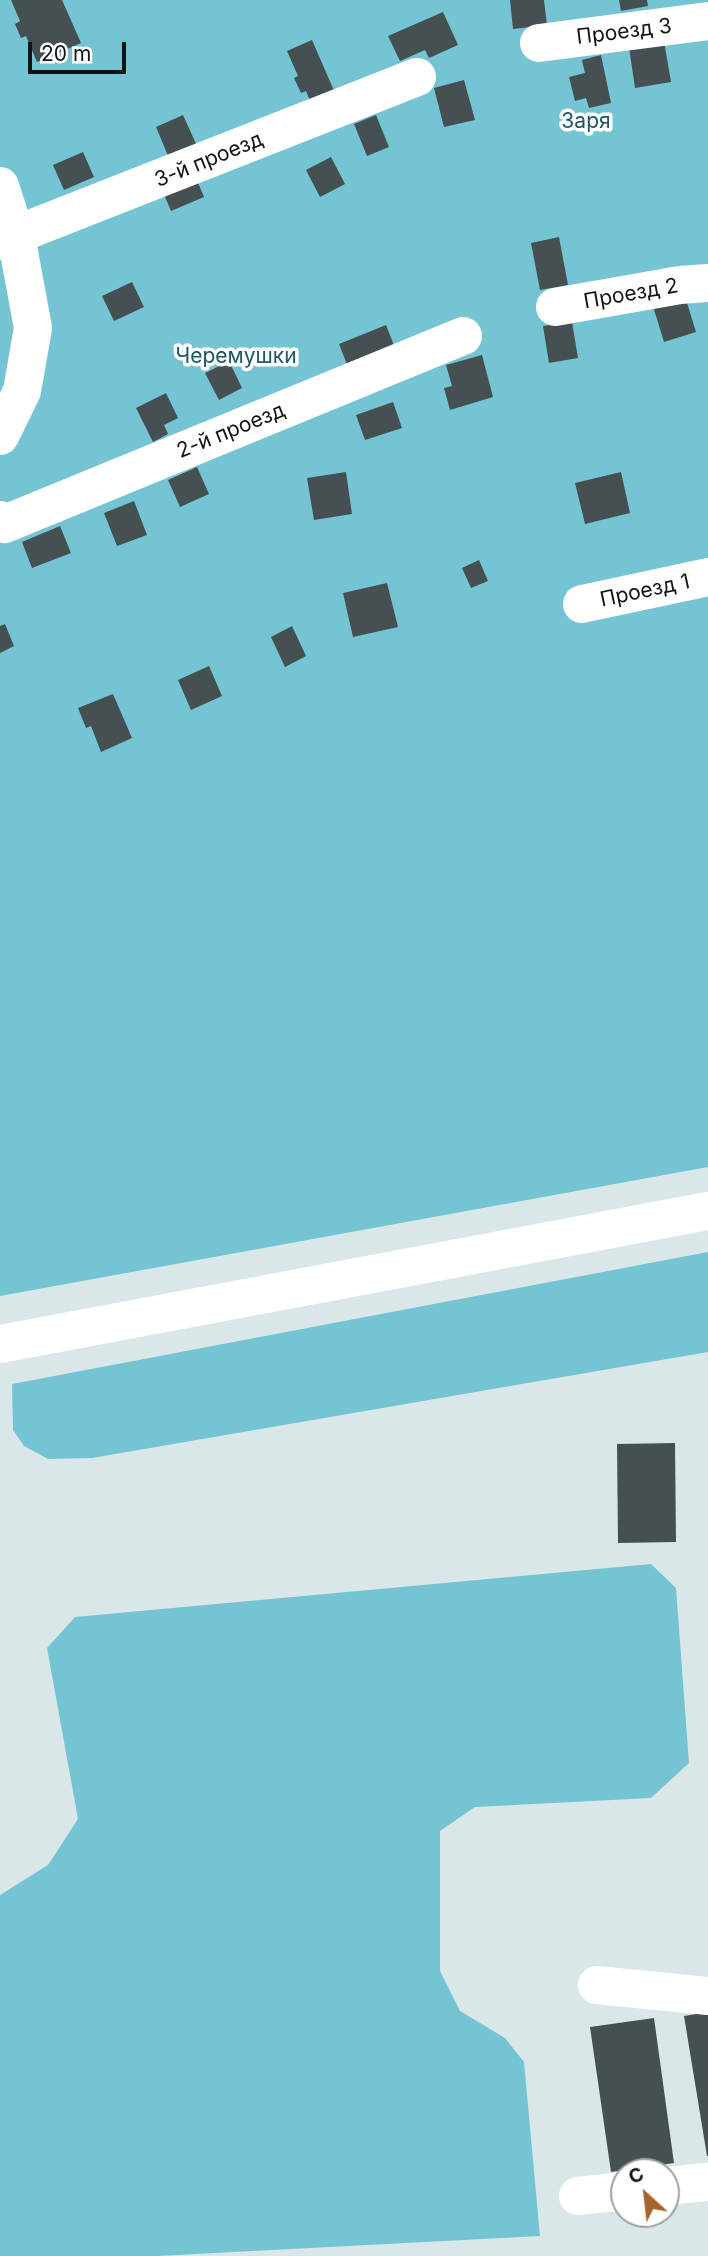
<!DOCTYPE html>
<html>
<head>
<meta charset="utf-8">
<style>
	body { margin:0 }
	#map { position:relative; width:708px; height:2256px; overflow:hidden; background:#dae7e9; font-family:Inter,sans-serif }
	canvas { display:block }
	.north { position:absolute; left:610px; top:2158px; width:70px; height:70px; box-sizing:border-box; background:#fff; border:2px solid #9fa1a1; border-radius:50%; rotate:333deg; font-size:19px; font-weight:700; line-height:28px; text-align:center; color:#101415 }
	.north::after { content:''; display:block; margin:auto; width:24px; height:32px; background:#a4652c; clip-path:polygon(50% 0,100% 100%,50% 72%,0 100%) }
	.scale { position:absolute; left:28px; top:42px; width:98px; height:32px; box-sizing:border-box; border:4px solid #101415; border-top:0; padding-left:9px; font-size:21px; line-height:24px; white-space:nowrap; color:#101415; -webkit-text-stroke:5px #fff; paint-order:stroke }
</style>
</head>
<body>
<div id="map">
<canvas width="708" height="2256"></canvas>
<div class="north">С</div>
<div class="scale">20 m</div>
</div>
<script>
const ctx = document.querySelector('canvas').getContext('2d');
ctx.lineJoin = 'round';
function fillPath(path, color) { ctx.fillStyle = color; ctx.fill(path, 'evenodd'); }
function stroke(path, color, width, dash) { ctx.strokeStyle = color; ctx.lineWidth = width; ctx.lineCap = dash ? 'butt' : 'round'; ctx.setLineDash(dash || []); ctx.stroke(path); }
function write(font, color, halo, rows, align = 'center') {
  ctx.font = font + ' Inter,sans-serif'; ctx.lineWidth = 7; ctx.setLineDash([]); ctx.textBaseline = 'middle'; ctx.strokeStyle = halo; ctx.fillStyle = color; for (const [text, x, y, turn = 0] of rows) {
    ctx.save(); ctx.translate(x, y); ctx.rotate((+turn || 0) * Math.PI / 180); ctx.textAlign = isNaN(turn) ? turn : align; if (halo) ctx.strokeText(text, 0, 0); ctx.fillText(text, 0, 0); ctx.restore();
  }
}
fillPath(new Path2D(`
	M0,0H708V1167L0,1296Z
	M708,1252V1352L92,1458L48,1459L24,1446L13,1430L12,1384Z
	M651,1564L676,1588L689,1763L651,1798L475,1807L440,1831V1971L460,2011L505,2038L524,2062L540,2236L157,2256H0V1895L48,1865L78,1819L47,1648L75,1617Z`), '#75c4d3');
fillPath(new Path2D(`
	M11,0H62L81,43L37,62L26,36L21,38L15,24L20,21Z
	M510,0H544L547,25L513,29Z
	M619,0H647L648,6L621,11Z
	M443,12L458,45L429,58L425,50L400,61L388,36Z
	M312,40L335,93L311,103L306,91L301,93L294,78L298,76L287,51Z
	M664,41L671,82L635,88L629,47Z
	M601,55L611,103L589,108L586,98L575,101L569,77L585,73L582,60Z
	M464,80L475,120L444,127L434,88Z
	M183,115L197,146L169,158L156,127Z
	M376,115L389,147L367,156L354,124Z
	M83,152L94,177L64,190L53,165Z
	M331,157L345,184L320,197L306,170Z
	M196,178L204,197L171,211L163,192Z
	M559,237L568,285L540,290L531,243Z
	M132,282L144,307L114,321L102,296Z
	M684,293L696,332L664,342L652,303Z
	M572,322L578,358L549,363L543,326Z
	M386,325L397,353L350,372L339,344Z
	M482,355L493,397L450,410L444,388L452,386L446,365Z
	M229,361L242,388L219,400L205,373Z
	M166,393L178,418L164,425L168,434L153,442L136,408Z
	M393,402L402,428L365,440L356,415Z
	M197,467L209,494L180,507L168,480Z
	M346,472L352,514L314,520L307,478Z
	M621,472L630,513L585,524L575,483Z
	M134,501L147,535L117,546L104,513Z
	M60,526L71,553L32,568L22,542Z
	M479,560L488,581L471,588L462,568Z
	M387,583L398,627L353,637L343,593Z
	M5,624L14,646L0,653V626Z
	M292,626L306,656L285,667L271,637Z
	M209,666L222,696L191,710L178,680Z
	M113,694L132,738L101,752L91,726L86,728L78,708Z
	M675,1443L676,1542L618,1543L617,1444Z
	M708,2012V2156H707L684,2016Z
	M654,2018L674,2163L611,2172L590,2027Z`), '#455052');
stroke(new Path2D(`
	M539,43L708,21
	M0,186L16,236L33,328L22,391L0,436
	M0,241L417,77
	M555,307L680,285L708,283
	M0,520L5,524L463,336
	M582,604L708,577
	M597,1985L708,1996
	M666,2186L708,2182
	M578,2196L624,2191`), '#fff', 38);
stroke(new Path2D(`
	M0,1344L708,1211`), '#fff', 38);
write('21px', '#101415', '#fff', [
	["Проезд 3",624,32,-7],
	["3-й проезд",209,160,-22],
	["Проезд 2",631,294,-10],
	["2-й проезд",231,431,-22],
	["Проезд 1",645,591,-12]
]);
write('21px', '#205862', '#fff', [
	["Заря",586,122],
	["Черемушки",236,357]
]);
</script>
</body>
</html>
